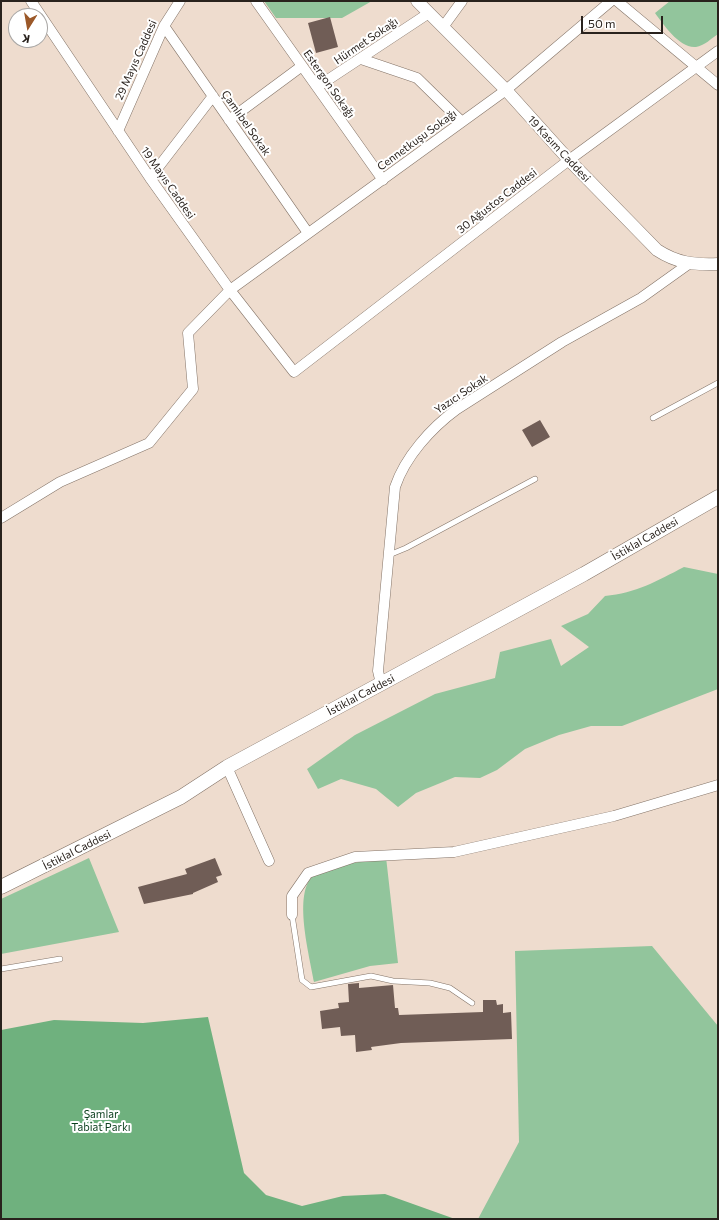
<!DOCTYPE html>
<html>
<head>
<meta charset="utf-8">
<style>
	body { margin:0 }
	#map { position:relative; width:719px; height:1220px; overflow:hidden; background:#eedcce; font-family:Commissioner,sans-serif }
	canvas { display:block }
	.frame { position:absolute; inset:0; border:2px solid #29221d; pointer-events:none }
	.north { position:absolute; left:8px; top:8px; width:40px; height:40px; box-sizing:border-box; background:#fff; border:1px solid #a9a7a5; border-radius:50%; rotate:191deg; font-size:11px; font-weight:700; line-height:16px; text-align:center; color:#29221d }
	.north::after { content:''; display:block; margin:auto; width:14px; height:18px; background:#9b5829; clip-path:polygon(50% 0,100% 100%,50% 72%,0 100%) }
	.scale { position:absolute; left:581px; top:16px; width:82px; height:18px; box-sizing:border-box; border:2px solid #29221d; border-top:0; padding-left:5px; font-size:12px; line-height:14px; white-space:nowrap; color:#29221d; -webkit-text-stroke:3px #fff; paint-order:stroke }
</style>
</head>
<body>
<div id="map">
<canvas width="719" height="1220"></canvas>
<div class="frame"></div>
<div class="north">K</div>
<div class="scale">50 m</div>
</div>
<script>
const ctx = document.querySelector('canvas').getContext('2d');
ctx.lineJoin = 'round';
function fillPath(path, color) { ctx.fillStyle = color; ctx.fill(path, 'evenodd'); }
function stroke(path, color, width, dash) { ctx.strokeStyle = color; ctx.lineWidth = width; ctx.lineCap = dash ? 'butt' : 'round'; ctx.setLineDash(dash || []); ctx.stroke(path); }
function write(font, color, halo, rows, align = 'center') {
  ctx.font = font + ' Commissioner,sans-serif'; ctx.lineWidth = 4; ctx.setLineDash([]); ctx.textBaseline = 'middle'; ctx.strokeStyle = halo; ctx.fillStyle = color; for (const [text, x, y, turn = 0] of rows) {
    ctx.save(); ctx.translate(x, y); ctx.rotate((+turn || 0) * Math.PI / 180); ctx.textAlign = isNaN(turn) ? turn : align; if (halo) ctx.strokeText(text, 0, 0); ctx.fillText(text, 0, 0); ctx.restore();
  }
}
fillPath(new Path2D(`
	M264,1H372L342,18H276Z
	M670,1H718V34C712,38 704,46 696,47C680,49 663,24 655,13Z
	M684,567L718,574V689L622,726H591L559,735L525,749L497,770L480,778L455,777L416,793L398,807L376,789L341,779L318,789L307,769L355,735L435,694L495,678L500,652L551,639L561,666L589,647L561,626L588,614L605,596C636,593 657,581 684,567Z
	M386,857L398,963L370,966L314,982C310,957 292,892 314,875C323,867 371,860 386,857Z
	M89,858L119,932L1,954V899Z
	M652,946L718,1026V1219H478L519,1142L515,951Z`), '#92c59c');
fillPath(new Path2D(`
	M208,1017L244,1173L266,1195L302,1206L343,1196L385,1194L455,1219H1V1030L54,1020L143,1023Z`), '#6fb17e');
fillPath(new Path2D(`
	M330,17L338,47L316,53L308,23Z
	M540,420L550,437L532,447L522,430Z
	M215,858L222,875L216,877L218,882L193,893V894L144,904L138,887L187,874L185,869Z
	M359,983V988L393,985L395,1008H398L399,1015L483,1012V1000H496L497,1005L503,1004V1013L511,1012L512,1039L401,1043L371,1047L372,1050L356,1052L355,1035L341,1036L340,1027L322,1029L320,1011L339,1008L338,1003L349,1002L348,984Z`), '#705d56');
const service = new Path2D(`
	M653,418L718,383
	M389,555L406,548L535,479
	M292,915L302,980L311,987L371,976L393,981L430,983L450,988L472,1003
	M1,969L60,959`);
const minor = new Path2D(`
	M31,1L150,178L230,290L294,372L569,160L718,51
	M256,1L383,180
	M617,1L718,85
	M164,26L308,233
	M443,27L462,1
	M361,59L417,78L462,122
	M317,87L429,13
	M229,120L302,66
	M118,131L164,26L180,1
	M150,178L213,96
	M1,518L60,482L149,443L193,389L188,333L230,290L506,90L611,1
	M381,684L378,671L395,487C405,457 431,428 457,409L562,342L641,298L690,263
	M227,767L269,861
	M292,915V896L308,873L355,857L454,852L614,816L718,785`);
const tertiary = new Path2D(`
	M417,1L506,90L569,160L657,250C677,263 694,265 718,264`);
const secondary = new Path2D(`
	M1,887L181,797L227,767L584,574L718,497`);
stroke(service, '#837367', 6);
stroke(minor, '#837367', 11);
stroke(tertiary, '#837367', 13);
stroke(secondary, '#837367', 15);
stroke(service, '#fff', 5);
stroke(minor, '#fff', 10);
stroke(tertiary, '#fff', 12);
stroke(secondary, '#fff', 14);
write('11px', '#29221d', '#fff', [
	["Hürmet Sokağı",366,41,-34],
	["29 Mayıs Caddesi",136,60,-66],
	["Estergon Sokağı",329,84,55],
	["Çamlıbel Sokak",246,123,55],
	["Cennetkuşu Sokağı",417,140,-36],
	["19 Kasım Caddesi",559,149,47],
	["19 Mayıs Caddesi",168,183,55],
	["30 Ağustos Caddesi",497,201,-38],
	["Yazıcı Sokak",461,394,-34],
	["İstiklal Caddesi",645,539,-30],
	["İstiklal Caddesi",361,695,-28],
	["İstiklal Caddesi",77,850,-27]
]);
write('11px', '#0a3e1c', '#fff', [
	["Şamlar",101,1114],
	["Tabiat Parkı",101,1127]
]);
</script>
</body>
</html>
